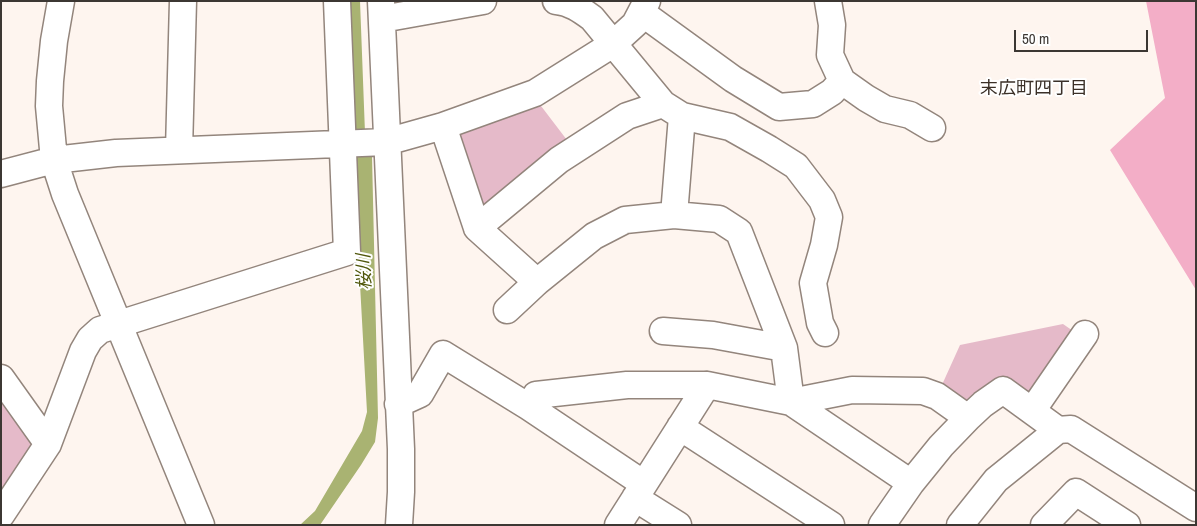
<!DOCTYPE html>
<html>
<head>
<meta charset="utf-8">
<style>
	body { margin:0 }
	#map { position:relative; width:1197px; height:526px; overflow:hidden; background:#fef5ef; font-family:"Archivo Narrow",sans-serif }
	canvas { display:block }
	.frame { position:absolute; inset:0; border:2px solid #3c3733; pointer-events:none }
	.scale { position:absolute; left:1014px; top:30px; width:134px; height:22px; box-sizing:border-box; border:2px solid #3c3733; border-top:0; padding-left:6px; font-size:15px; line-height:18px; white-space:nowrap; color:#3c3733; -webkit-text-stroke:4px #fff; paint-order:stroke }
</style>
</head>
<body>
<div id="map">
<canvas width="1197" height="526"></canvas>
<div class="frame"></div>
<div class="scale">50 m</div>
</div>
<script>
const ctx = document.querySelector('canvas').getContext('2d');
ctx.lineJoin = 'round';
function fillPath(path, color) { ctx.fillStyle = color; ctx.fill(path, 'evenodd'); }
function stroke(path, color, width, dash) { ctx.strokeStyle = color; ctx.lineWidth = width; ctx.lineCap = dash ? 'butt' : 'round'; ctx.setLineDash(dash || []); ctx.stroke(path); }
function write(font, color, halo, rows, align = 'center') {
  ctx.font = font + ' "Archivo Narrow","Noto Sans JP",sans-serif'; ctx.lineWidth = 4; ctx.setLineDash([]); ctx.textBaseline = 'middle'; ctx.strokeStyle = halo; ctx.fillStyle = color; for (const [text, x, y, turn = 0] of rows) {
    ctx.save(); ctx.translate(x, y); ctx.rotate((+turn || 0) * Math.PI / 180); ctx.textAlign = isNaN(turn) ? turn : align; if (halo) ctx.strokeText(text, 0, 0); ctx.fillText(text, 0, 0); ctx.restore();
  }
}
fillPath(new Path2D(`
	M538,102L570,144L480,218L453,130Z
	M1063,324L1076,333L1032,399L973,405L941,387L960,345Z
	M1,389L40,443L1,498Z`), '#e5bac9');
fillPath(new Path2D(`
	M1146,1H1196V290L1110,150L1165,98Z`), '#f3aec7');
fillPath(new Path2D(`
	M348,1H360L365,133H353Z
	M353,156H372L378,418L375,442L361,465L320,525H300L315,511L362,431L367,412Z`), '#a9b372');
const minor = new Path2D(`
	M61,1L54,41L50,81L49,106L54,160L65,194L201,525
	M381,1L401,449V492L399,525
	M556,1C570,2 581,10 592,18L663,104L682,116L730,127L769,149L796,166L822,200L829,217L824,245L813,283L820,323L825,333
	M828,1L832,25L830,55L842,81L866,98L885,109L910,115L932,128
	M642,13L733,79L779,107L813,104L832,92L842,81
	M382,19L483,1
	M443,126L477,228L537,282
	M179,150L183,1
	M1,174L54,160L116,153L386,142L443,126L535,93L613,44L635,24L647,1
	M674,215L682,116
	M477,228L559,160L627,116L663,104
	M507,310L537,282L594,236L625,220L674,215L719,219L739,232L784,348L713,335L663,331
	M784,348L791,402L911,483L882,525
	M1,378L48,444
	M398,404L420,394L443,354L529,407
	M1032,411L1085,334
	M680,427L831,525
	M911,483L941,446L968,418
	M644,484L529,407L536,395L627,385H707L791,402L852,390L923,391L937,396L968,418L983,404L1003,390L1058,430
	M635,498L678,525
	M1,515L48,444L83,351L90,339L100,330L347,252L337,1
	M618,525L707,385
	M960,525L996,480L1058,430L1071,429L1196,508
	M1044,525L1076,492L1127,525`);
stroke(minor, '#93857c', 29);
stroke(minor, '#fff', 26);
write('18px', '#3b3028', '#fff', [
	["末広町四丁目",1034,89]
]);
write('italic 18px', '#50570b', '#fff', [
	["桜川",365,272,-92]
]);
</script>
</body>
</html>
